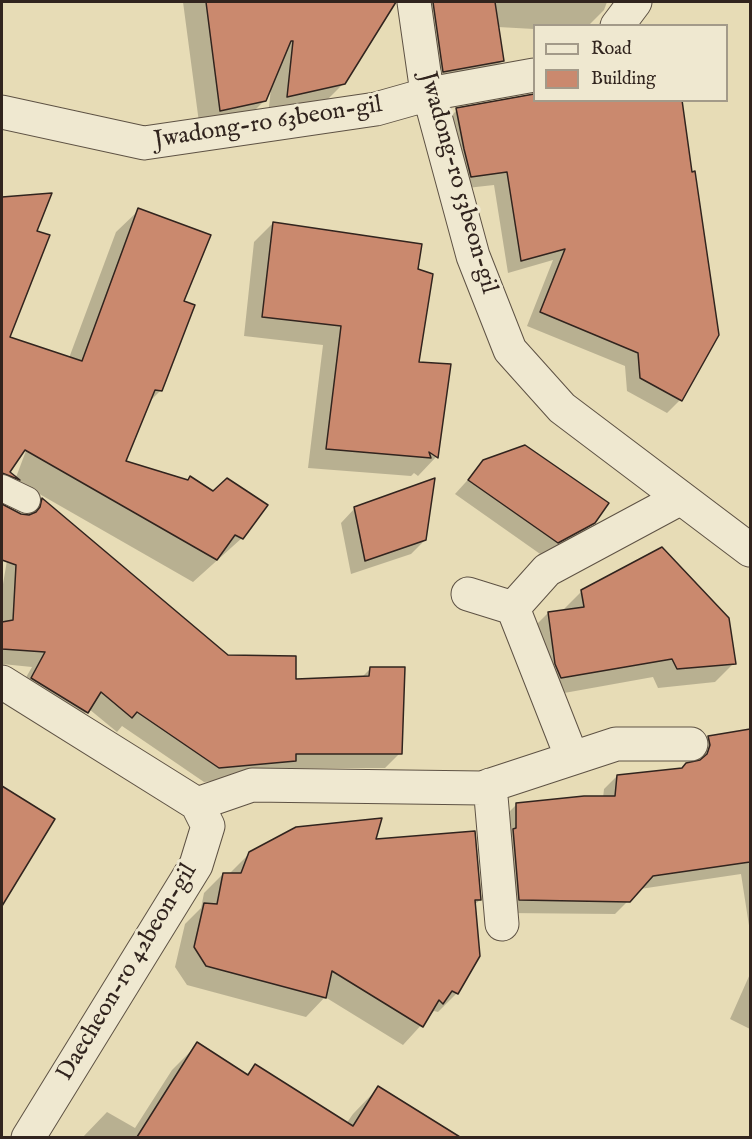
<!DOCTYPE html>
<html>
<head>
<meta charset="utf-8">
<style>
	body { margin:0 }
	#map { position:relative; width:752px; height:1139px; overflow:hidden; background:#e7dcb6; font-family:"IM FELL English",serif }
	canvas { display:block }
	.frame { position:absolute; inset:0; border:3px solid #31241e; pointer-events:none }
	.legend { position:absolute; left:533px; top:24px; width:195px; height:78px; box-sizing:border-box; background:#efe8d0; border:2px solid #a39a89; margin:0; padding:8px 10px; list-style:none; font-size:18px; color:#31241e }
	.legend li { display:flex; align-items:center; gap:12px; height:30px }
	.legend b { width:30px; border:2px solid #a39a89 }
</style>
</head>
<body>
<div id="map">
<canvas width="752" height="1139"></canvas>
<div class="frame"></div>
<ul class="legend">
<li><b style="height:8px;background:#efe8d0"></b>Road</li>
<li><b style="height:16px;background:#ca896e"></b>Building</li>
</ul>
</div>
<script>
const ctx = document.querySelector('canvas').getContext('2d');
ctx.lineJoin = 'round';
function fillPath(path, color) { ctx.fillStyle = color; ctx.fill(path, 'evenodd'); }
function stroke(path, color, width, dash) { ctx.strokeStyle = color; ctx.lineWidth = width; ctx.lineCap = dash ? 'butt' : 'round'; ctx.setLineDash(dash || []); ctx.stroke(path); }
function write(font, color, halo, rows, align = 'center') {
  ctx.font = font + ' "IM FELL English",serif'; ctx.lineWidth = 6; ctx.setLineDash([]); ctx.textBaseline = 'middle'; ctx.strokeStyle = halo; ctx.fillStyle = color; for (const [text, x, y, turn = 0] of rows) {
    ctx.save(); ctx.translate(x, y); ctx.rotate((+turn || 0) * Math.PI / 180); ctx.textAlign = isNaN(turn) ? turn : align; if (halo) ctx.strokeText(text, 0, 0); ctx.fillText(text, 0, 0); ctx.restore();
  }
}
fillPath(new Path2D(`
	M183,2H394L344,83L323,104L268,116L271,88L265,100L244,121L200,130Z
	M410,2H607L604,10L588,26H534V29L498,27L502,61L482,81L423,92Z
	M534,95V100L718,335L680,400L667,413L627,391L625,366L527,326L553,260L508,273L494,185L458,189L444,123L457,110Z
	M50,195L35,232L8,338V412L2,418V196V199Z
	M139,210L182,302L161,390L147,404L124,462L242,538L193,582L15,480L27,448L69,358L116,232Z
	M273,223L416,270L418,363L449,366L436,457L418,476L414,473L411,476L308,468L323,345L244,336L254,242Z
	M484,462L594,522L579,537L543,556L455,494Z
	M42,500L228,656L295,681L361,678L371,668L400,753L385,768H287L280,775L204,782L122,726L117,732L89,709L72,727L17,693L32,667L2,664V590L12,531Z
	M355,508L425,540L411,554L351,574L341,523Z
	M582,591L734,663L715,682L658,688L653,677L542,697L529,632L548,613L562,611Z
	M750,731V932L741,874L640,889L615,914L506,913L503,818L516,805L603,798L604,789L617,776L682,769L696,763L695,750L708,737Z
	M2,788L53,819L2,903Z
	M374,841L480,900L474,905L457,993L438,1012L434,1011L403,1045L325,997L306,1017L187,985L175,967L185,924L201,908L204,893L223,874L230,873L250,853Z
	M750,974V1029L730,1019Z
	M198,1044L246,1075L255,1066L346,1124L353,1114L378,1088L442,1128L435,1138H82L107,1112L135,1128L172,1070Z`), '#0003');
const building = new Path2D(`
	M206,2H396L345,84L287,97L293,41H291L266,101L220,111Z
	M433,2H495L504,61L443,72Z
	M534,94V100H682L692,172L695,171L719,335L682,401L640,378L638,353L540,312L565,249L521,261L507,172L471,177L464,149L456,108Z
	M52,193L37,231L50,235L10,337L82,361L138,208L211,235L184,301L195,305L162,391L155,390L126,461L188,480L190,476L213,491L227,478L268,505L243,539L235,535L217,560L25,450L10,472L20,480L2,473V197Z
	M273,222L422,244L418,269L433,274L419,362L451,364L438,458L429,452L431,458L326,449L341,326L262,317Z
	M525,445L609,503L595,523L558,543L468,480L483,460Z
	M435,478L426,540L365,561L354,507Z
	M42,498L228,655L296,656V679L369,676L370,667H405L402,754H296V761L219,768L137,712L132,718L101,692L88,713L31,678L45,652L2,649V622L13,620L16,565L2,560V504L21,514L29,515L36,512L40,507Z
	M662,547L729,618L736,664L677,669L672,659L561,678L555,664L548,612L584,607L581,590Z
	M750,729V862L653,876L630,902L519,900L513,829L516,828V803L584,796H615L617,775L682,768L686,763L700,760L707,754L710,745L708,736Z
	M2,786L55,819L2,906Z
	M382,818L376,839L475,831L481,900H475L480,956L458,994L452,991L443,1004L439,1000L423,1027L332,971L326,998L206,966L194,947L204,903L217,904L223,873H241L249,852L296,827Z
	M197,1042L248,1075L255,1064L353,1126L378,1086L460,1137H137Z`);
fillPath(building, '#ca896e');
stroke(building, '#31241e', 1.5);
const service = new Path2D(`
	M2,488L27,500`);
const minor = new Path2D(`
	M414,2L425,79L473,256L510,350L562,408L750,550
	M617,26L635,2
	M2,112L144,143L376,109L429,94L534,75
	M468,594L513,608L547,570L681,498
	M513,608L572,758
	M2,682L197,804L208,826L196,865L28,1138
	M490,785L502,924
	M197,804L252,785L482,788L616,744H691`);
stroke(service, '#5e5244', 28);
stroke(minor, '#5e5244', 35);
stroke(service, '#efe8d0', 26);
stroke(minor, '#efe8d0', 33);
write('24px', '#31241e', '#efe8d0', [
	["Jwadong-ro 63beon-gil",268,124,-9],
	["Jwadong-ro 53beon-gil",457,183,74],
	["Daecheon-ro 42beon-gil",128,973,-59]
]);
</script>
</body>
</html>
